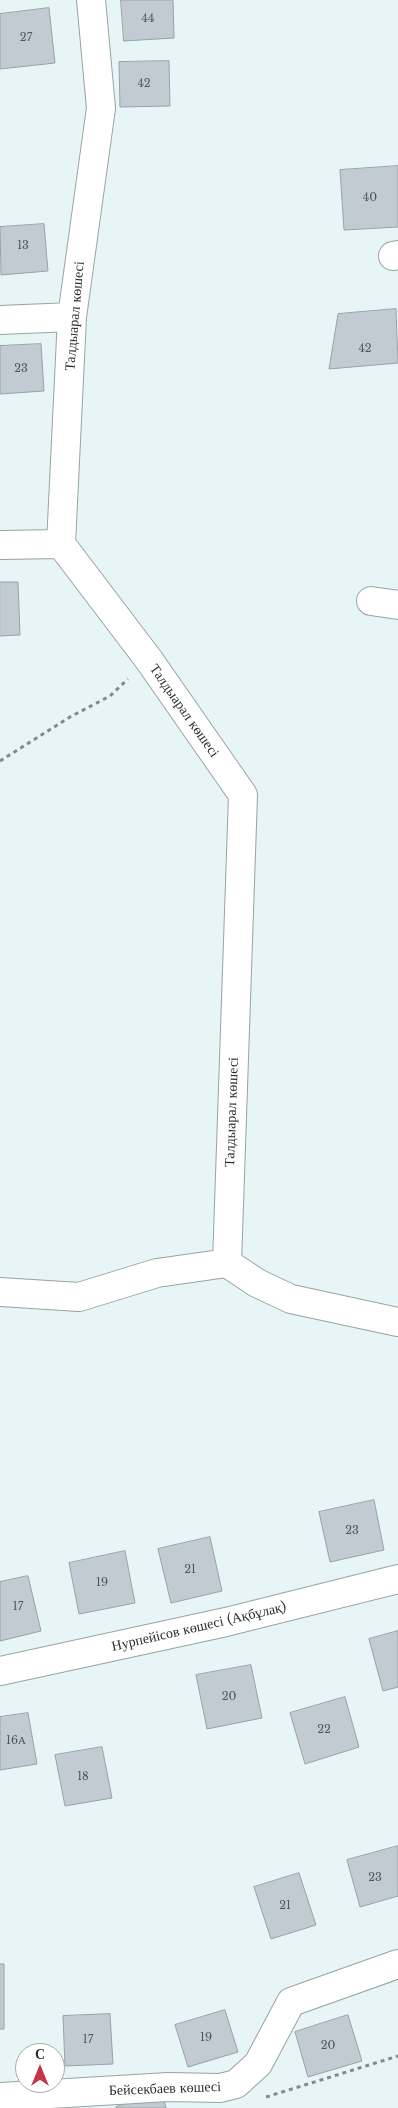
<!DOCTYPE html>
<html>
<head>
<meta charset="utf-8">
<style>
	body { margin:0 }
	#map { position:relative; width:398px; height:2108px; overflow:hidden; background:#e8f5f7; font-family:"Libre Baskerville",serif }
	canvas { display:block }
	.north { position:absolute; left:15px; top:2043px; width:50px; height:50px; box-sizing:border-box; background:#fff; border:1px solid #a9abac; border-radius:50%; rotate:0deg; font-size:14px; font-weight:700; line-height:20px; text-align:center; color:#292e2f }
	.north::after { content:''; display:block; margin:auto; width:18px; height:22px; background:#c63649; clip-path:polygon(50% 0,100% 100%,50% 72%,0 100%) }
</style>
</head>
<body>
<div id="map">
<canvas width="398" height="2108"></canvas>
<div class="north">С</div>
</div>
<script>
const ctx = document.querySelector('canvas').getContext('2d');
ctx.lineJoin = 'round';
function fillPath(path, color) { ctx.fillStyle = color; ctx.fill(path, 'evenodd'); }
function stroke(path, color, width, dash) { ctx.strokeStyle = color; ctx.lineWidth = width; ctx.lineCap = dash ? 'butt' : 'round'; ctx.setLineDash(dash || []); ctx.stroke(path); }
function write(font, color, halo, rows, align = 'center') {
  ctx.font = font + ' "Libre Baskerville",serif'; ctx.lineWidth = 4; ctx.setLineDash([]); ctx.textBaseline = 'middle'; ctx.strokeStyle = halo; ctx.fillStyle = color; for (const [text, x, y, turn = 0] of rows) {
    ctx.save(); ctx.translate(x, y); ctx.rotate((+turn || 0) * Math.PI / 180); ctx.textAlign = isNaN(turn) ? turn : align; if (halo) ctx.strokeText(text, 0, 0); ctx.fillText(text, 0, 0); ctx.restore();
  }
}
const building = new Path2D(`
	M121,0H173L174,38L124,41Z
	M49,8L55,63L0,69V14Z
	M169,61L170,106L120,107L119,62Z
	M398,166V227L344,230L340,170Z
	M44,224L48,271L1,275L0,227Z
	M396,309L398,363L329,369L338,314Z
	M41,344L44,391L0,394V346Z
	M0,582H18L20,635L0,636Z
	M374,1500L384,1550L330,1562L319,1512Z
	M210,1537L222,1591L171,1603L158,1549Z
	M125,1551L135,1603L79,1614L69,1563Z
	M28,1576L41,1631L0,1641V1582Z
	M398,1631V1687L383,1691L369,1639Z
	M251,1665L262,1718L207,1729L196,1675Z
	M345,1697L359,1747L305,1764L290,1713Z
	M28,1713L37,1764L0,1770V1717Z
	M102,1747L112,1798L65,1806L55,1755Z
	M398,1846V1896L360,1907L347,1860Z
	M299,1873L316,1925L271,1939L254,1887Z
	M0,1964H4V2029H0Z
	M225,2010L238,2052L188,2067L175,2025Z
	M110,2014L113,2064L65,2066L63,2016Z
	M348,2015L362,2061L308,2077L295,2032Z
	M162,2093L166,2108H117L116,2107Z`);
fillPath(building, '#c2cbd2');
stroke(building, '#98a1a8', 1);
const minor = new Path2D(`
	M91,0L101,108L72,317L61,544L149,660L243,795L227,1263L257,1283L291,1299L398,1322
	M393,256L398,255
	M0,320L72,317
	M0,545L61,544
	M371,601L398,605
	M0,1292L79,1297L157,1273L227,1263
	M0,1671L226,1622L398,1579
	M0,2097L168,2087L220,2088L236,2084L258,2064L291,2002L398,1964`);
stroke(minor, '#97a3a5', 30);
stroke(new Path2D(`
	M0,761L70,717L110,696L128,679
	M266,2097L398,2056`), '#828a8c', 3, [4, 4]);
stroke(minor, '#fff', 28);
write('11px', '#4f5558', null, [
	["44",148,19],
	["27",26,38],
	["42",144,84],
	["40",370,198],
	["13",23,246],
	["42",365,349],
	["23",21,369],
	["23",352,1531],
	["21",190,1570],
	["19",102,1583],
	["17",18,1607],
	["20",229,1697],
	["22",324,1730],
	["16А",16,1741],
	["18",83,1777],
	["23",375,1878],
	["21",285,1906],
	["19",206,2038],
	["17",88,2040],
	["20",328,2046]
]);
write('14px', '#292e2f', '#fff', [
	["Талдыарал көшесі",75,316,-85],
	["Талдыарал көшесі",184,711,55],
	["Талдыарал көшесі",232,1112,-88],
	["Нурпейісов көшесі (Ақбұлақ)",199,1627,-13],
	["Бейсекбаев көшесі",165,2089,-2]
]);
</script>
</body>
</html>
